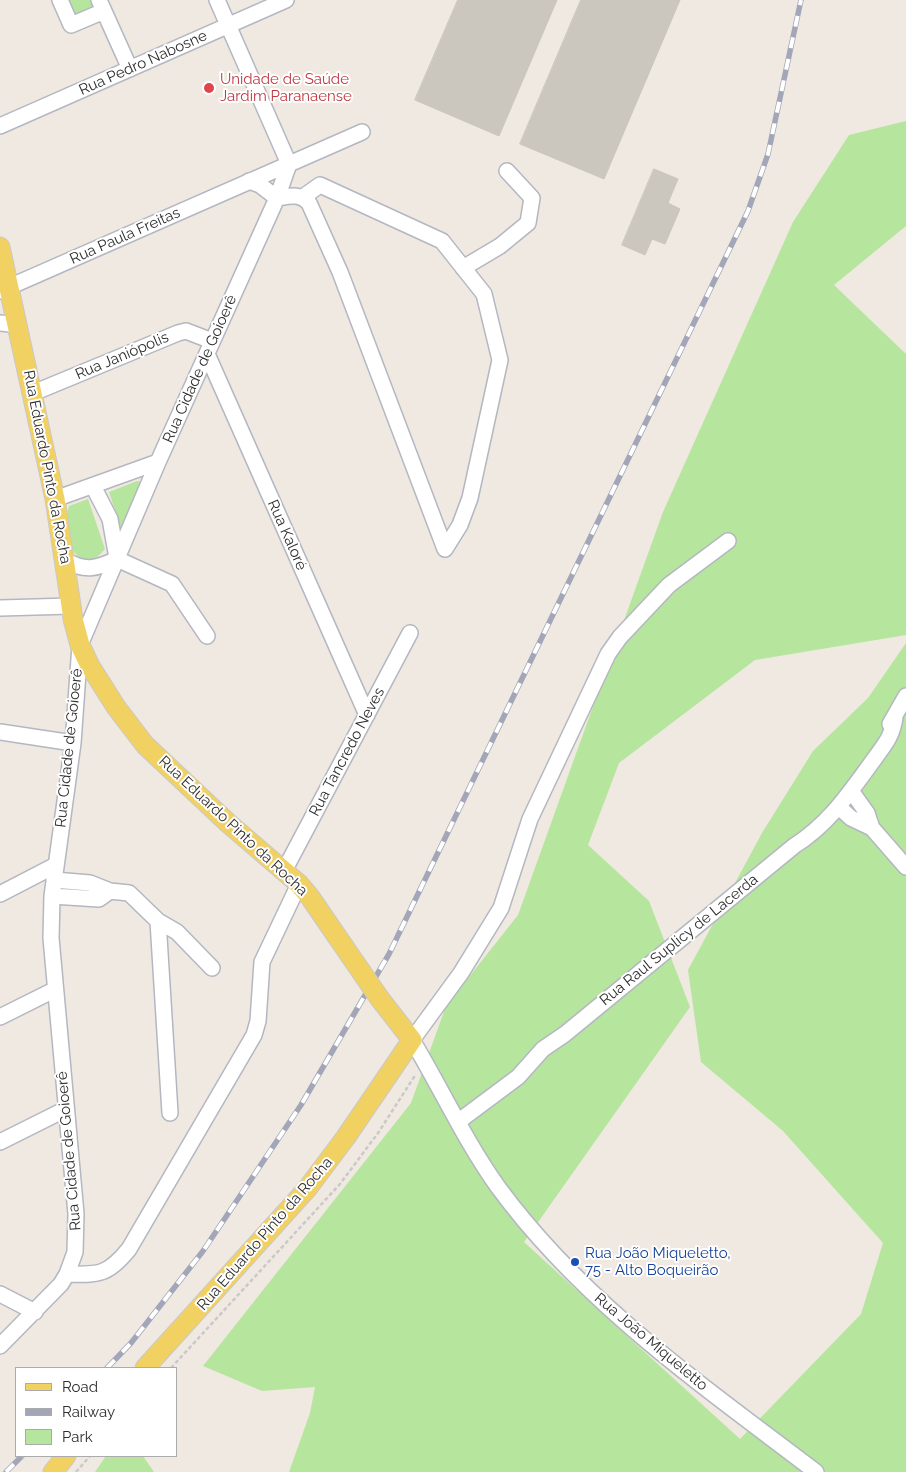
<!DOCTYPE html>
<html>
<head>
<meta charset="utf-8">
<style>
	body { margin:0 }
	#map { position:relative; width:906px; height:1472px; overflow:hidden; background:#efe9e1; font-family:Raleway,sans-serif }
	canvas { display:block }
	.legend { position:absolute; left:15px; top:1367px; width:162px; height:90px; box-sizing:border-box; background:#fff; border:1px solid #ababab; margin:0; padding:6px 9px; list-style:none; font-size:15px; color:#2e2e2e }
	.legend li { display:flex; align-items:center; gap:10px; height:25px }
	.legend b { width:25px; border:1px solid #ababab }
</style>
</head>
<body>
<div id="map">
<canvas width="906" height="1472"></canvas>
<ul class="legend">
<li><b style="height:6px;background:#f2d163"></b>Road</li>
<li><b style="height:6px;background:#a3a6b8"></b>Railway</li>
<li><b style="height:14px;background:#b6e59e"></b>Park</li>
</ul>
</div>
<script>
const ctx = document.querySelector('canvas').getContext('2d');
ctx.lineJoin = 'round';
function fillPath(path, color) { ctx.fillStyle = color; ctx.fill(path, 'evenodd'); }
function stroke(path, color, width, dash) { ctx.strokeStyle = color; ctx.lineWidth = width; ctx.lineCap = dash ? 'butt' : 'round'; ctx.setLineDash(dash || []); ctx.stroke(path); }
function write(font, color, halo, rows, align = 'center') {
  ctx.font = font + ' Raleway,sans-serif'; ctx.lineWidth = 4; ctx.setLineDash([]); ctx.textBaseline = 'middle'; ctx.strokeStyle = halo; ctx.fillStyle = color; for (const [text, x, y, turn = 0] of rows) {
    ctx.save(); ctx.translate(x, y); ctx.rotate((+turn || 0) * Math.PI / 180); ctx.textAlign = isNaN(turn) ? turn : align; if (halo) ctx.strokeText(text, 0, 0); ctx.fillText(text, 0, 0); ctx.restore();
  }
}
fillPath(new Path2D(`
	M67,0H93L98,10L76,20Z
	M906,121V226L834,285L906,354V635L755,660L619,763L588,845L649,901L690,1007L524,1242L740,1439L861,1314L883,1243L783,1131L701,1062L688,970L762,833L813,751L868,698L906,643V1472H289L310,1413L315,1387L262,1391L203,1366L411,1103L446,1006L518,915L663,512L793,222L849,135Z
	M137,481L142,482L122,531L109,492Z
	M88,499L105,549C81,578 66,545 66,521C66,516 68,510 69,506Z
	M106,1456H143L154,1472H95Z`), '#b6e59e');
const building = new Path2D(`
	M458,0H557L499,136L415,100Z
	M581,0H680L604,179L520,144Z
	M654,169L678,179L668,203L680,209L665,244L652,239L645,255L622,245Z`);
fillPath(building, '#cbc7bf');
stroke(building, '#cbc5ba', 1);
const minor = new Path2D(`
	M60,0L71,25L104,11
	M99,0L130,69
	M217,0L289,164
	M0,126L286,0
	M249,181L260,185L277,198C290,196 300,193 309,203L340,272L445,549
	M303,197L320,185L442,241L484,294L500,360L470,498L460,525L445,549
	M463,268L500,246L528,223L532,198L507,171
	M0,291L362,132
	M0,323L18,325
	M207,354L367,715
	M33,393L178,333L186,331L212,341
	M93,486L110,519L117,558
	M55,499L158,462
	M728,541L669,585L620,637L608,654L530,819L501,908L461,973L412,1040C441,1088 465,1141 498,1187C583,1303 703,1386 816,1472
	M65,560C85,572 96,569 117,559L172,584L207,636
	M0,608L71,606
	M890,724L906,696
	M0,732L73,743
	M852,792L867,813L872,828L906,867
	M840,808L851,818L872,828
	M284,871L410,633
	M54,880L90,883L110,891L129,893L158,921L177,932L212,968
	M0,894L56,865
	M52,896L99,899L110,891
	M158,921L170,1113
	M0,1017L54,990
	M459,1121L518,1077L543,1049L565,1034L794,846C830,823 850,792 875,758C885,744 893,735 895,717
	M0,1142L66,1109
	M67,1274C99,1275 108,1275 129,1249L254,1035L258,1021L262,962L299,884
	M0,1294L35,1312
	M0,1346L61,1284L67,1274L75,1252L76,1214L51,938L52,896L73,743L80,645L158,462L277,198L289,164`);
const major = new Path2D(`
	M0,247L55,499L73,619L80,645L90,666L116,707L145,745L228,823L299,884L310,897L336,935
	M145,1368L307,1189L346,1137L412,1040L380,999
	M53,1472L66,1456`);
stroke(minor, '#b4b7c1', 18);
stroke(major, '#c9c9c9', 21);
stroke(new Path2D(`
	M171,1368L340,1184L378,1133L416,1074
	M76,1472L90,1456`), '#c9c9c9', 2.5, [4, 2.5]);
stroke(minor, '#fff', 15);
stroke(major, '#f2d163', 19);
const rail = new Path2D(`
	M107,1368L131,1343L203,1251L301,1105L389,954L748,211L768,154L801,0
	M6,1472L22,1456`);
stroke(rail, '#a3a6b8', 5.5);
stroke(rail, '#fff', 4, [11]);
const majorBridge = new Path2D(`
	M336,935L380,999`);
stroke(majorBridge, '#c9c9c9', 21, []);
stroke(majorBridge, '#f2d163', 19);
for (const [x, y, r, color] of [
	[209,88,6,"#e0444e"],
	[575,1262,5,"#1a4fb4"]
]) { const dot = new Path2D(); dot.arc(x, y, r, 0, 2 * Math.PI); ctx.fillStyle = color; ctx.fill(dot); stroke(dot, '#fff', 2); }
write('15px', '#2e2e2e', '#fff', [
	["Rua Pedro Nabosne",143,63,-24],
	["Rua Paula Freitas",125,236,-24],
	["Rua Janiópolis",122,356,-23],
	["Rua Cidade de Goioerê",200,369,-66],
	["Rua Eduardo Pinto da Rocha",47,467,79],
	["Rua Kaloré",287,535,66],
	["Rua Cidade de Goioerê",69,748,-84],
	["Rua Tancredo Neves",347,752,-62],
	["Rua Eduardo Pinto da Rocha",233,826,43],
	["Rua Raul Suplicy de Lacerda",679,940,-39],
	["Rua Cidade de Goioerê",69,1151,-95],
	["Rua Eduardo Pinto da Rocha",265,1234,-49],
	["Rua João Miqueletto",651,1342,40]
]);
write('15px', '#be3a42', '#fff', [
	["Unidade de Saúde",220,79],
	["Jardim Paranaense",220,96]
], 'left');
write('15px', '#164399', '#fff', [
	["Rua João Miqueletto,",585,1253],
	["75 - Alto Boqueirão",585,1270]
], 'left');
</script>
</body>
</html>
